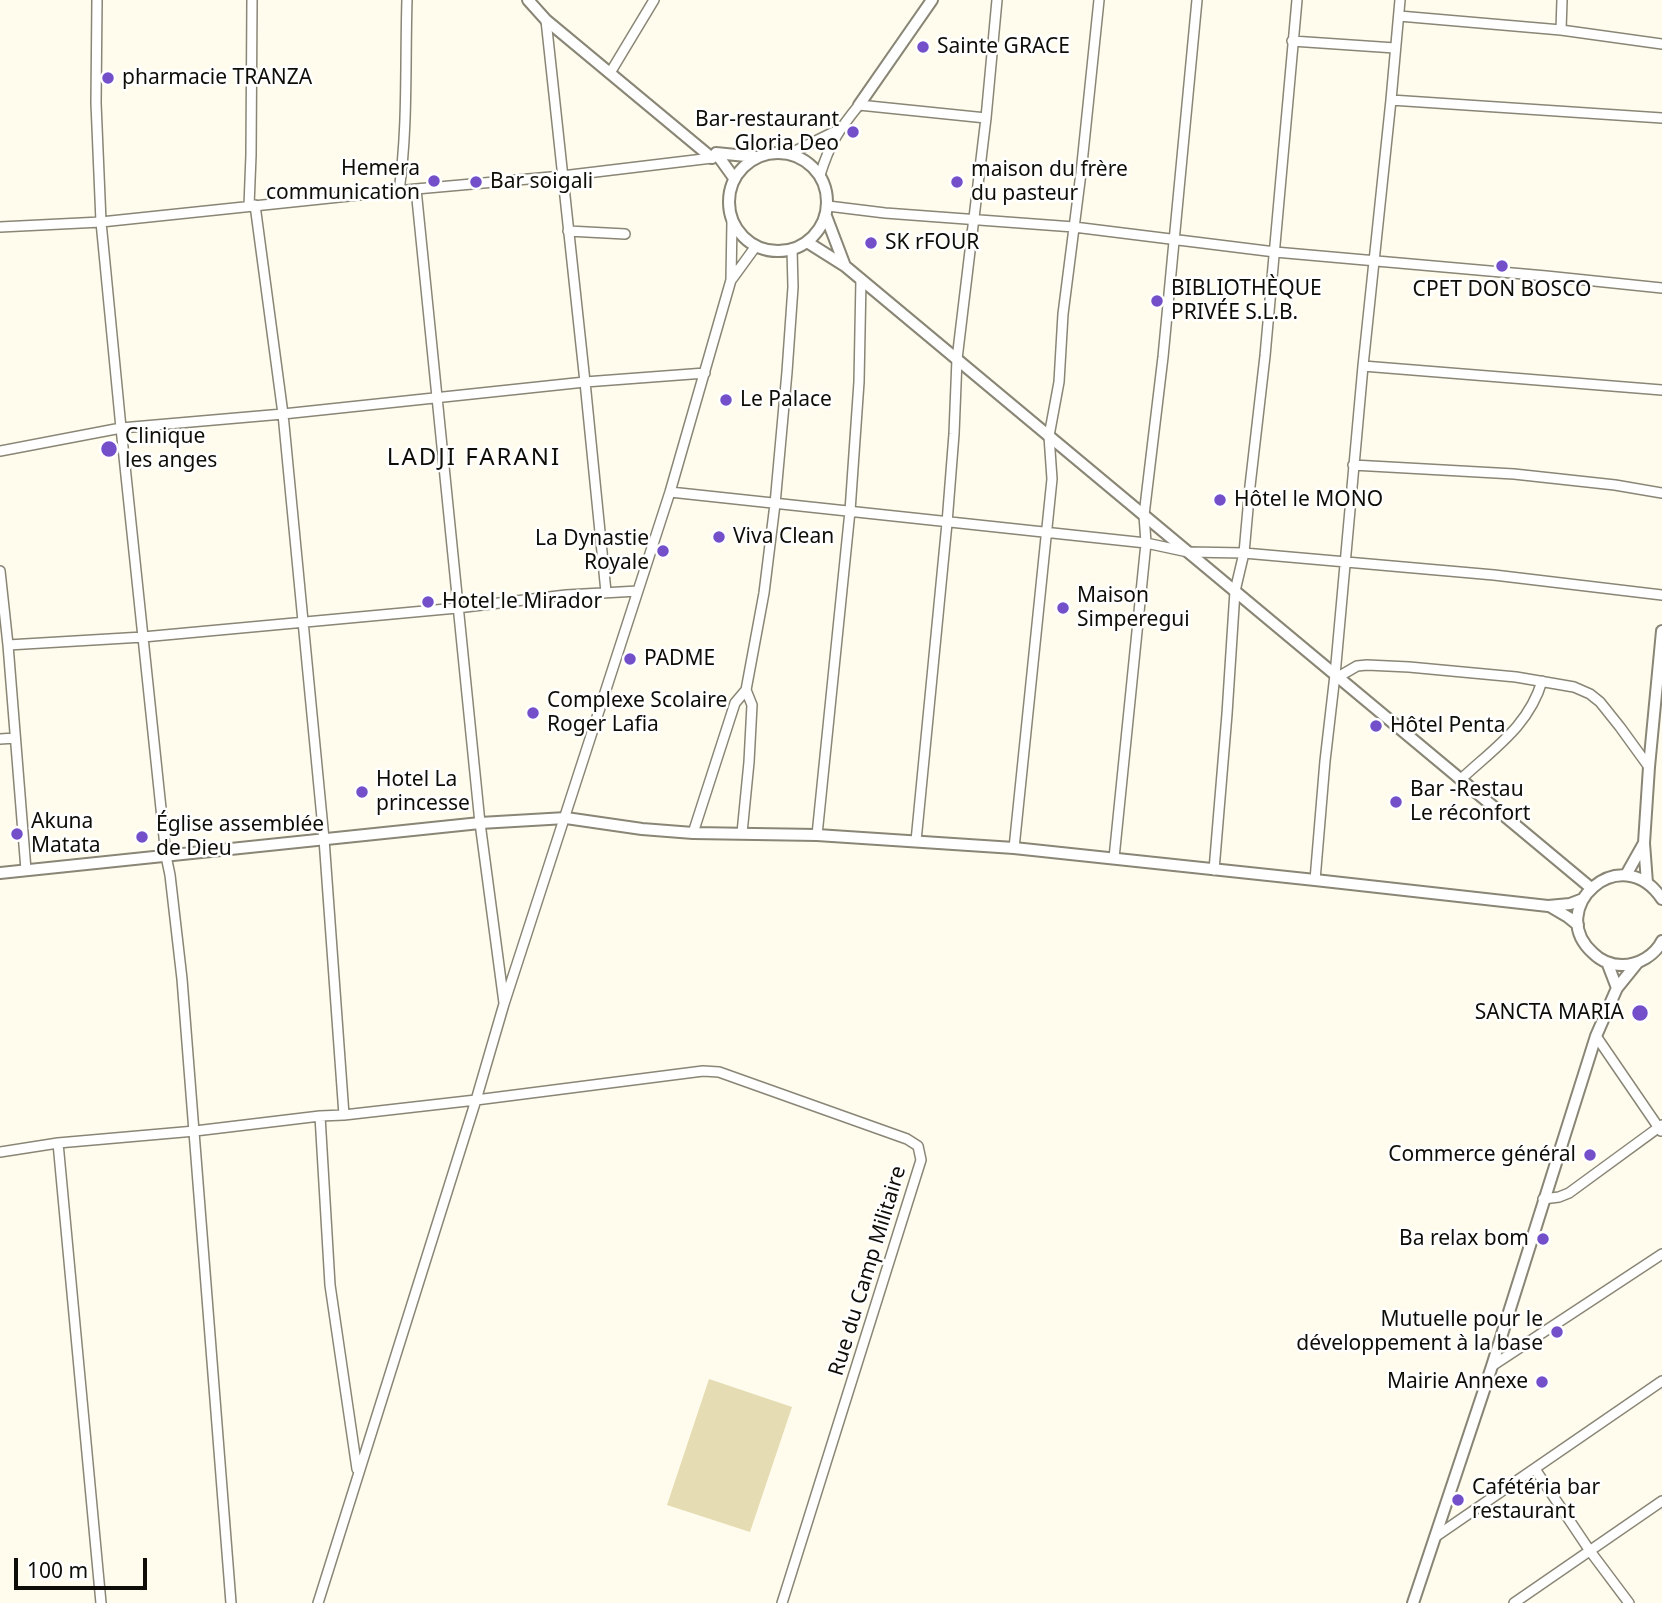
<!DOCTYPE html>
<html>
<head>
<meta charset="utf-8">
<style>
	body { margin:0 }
	#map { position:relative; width:1662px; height:1603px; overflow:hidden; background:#fffcee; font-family:"Noto Sans",sans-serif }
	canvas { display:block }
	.scale { position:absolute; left:14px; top:1558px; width:133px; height:32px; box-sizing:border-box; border:4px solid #0e0d07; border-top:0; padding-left:9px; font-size:21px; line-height:24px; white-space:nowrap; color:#0e0d07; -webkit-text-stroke:5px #fff; paint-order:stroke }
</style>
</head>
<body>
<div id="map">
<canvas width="1662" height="1603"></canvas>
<div class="scale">100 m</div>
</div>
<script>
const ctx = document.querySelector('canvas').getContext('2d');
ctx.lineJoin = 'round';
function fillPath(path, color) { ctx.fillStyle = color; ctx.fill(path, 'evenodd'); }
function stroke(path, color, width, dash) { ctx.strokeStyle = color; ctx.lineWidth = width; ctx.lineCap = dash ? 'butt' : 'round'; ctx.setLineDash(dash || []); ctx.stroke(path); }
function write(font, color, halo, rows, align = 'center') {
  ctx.font = font + ' "Noto Sans",sans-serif'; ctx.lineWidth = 5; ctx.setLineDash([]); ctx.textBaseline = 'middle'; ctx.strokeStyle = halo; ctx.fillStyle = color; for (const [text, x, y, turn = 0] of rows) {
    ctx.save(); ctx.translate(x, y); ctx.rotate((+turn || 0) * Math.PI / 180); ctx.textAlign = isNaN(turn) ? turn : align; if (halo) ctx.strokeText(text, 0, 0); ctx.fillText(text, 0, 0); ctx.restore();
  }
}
fillPath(new Path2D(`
	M709,1379L792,1407L750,1532L667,1505Z`), '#e5dcb3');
const minor = new Path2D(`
	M97,0L96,103L101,222L121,428L166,856L170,875L182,979L231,1603
	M1399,16L1561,30L1662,44
	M546,20L585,382L606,592
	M1561,30L1562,0
	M1292,41L1395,48
	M610,73L654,0
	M1391,100L1662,118
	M789,154L838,130
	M820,175C830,143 838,131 859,105L986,118
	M416,189L480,823L504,1003
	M399,191C408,128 405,64 407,0
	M255,205L283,414L324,839L344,1115
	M249,206L251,155L252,0
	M828,206L885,213L1074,227L1275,252L1546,276L1662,288
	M0,227L101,222L416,189L562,176L712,158
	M568,231L625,234
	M732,279L756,246
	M1363,366L1662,390
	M0,451L121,428L283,414L585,382L705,373
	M1353,465L1514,474L1615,485L1662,493
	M670,492L1146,543L1188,552L1244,553L1494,575L1662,595
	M0,571L8,645L26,870
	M8,645L143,637L457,608L566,595L638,591
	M1338,677L1357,666L1367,665L1409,667L1516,677L1574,687L1590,694L1600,702L1620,727L1649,767
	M0,739L15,738
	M1460,780C1493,749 1529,726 1542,681
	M693,833L735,703L746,690L764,593L775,504L787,372L793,287L792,249
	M742,833L749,762L752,705L746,690
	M817,835L850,511L859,382L861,279
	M916,841L947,523L954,434L957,359L986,118L997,0
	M1014,848L1052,479L1049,436L1059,382L1063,314L1081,173L1099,0
	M1114,858L1146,543L1144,515L1163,357L1197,0
	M1214,870L1227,714L1235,591L1244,553L1250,486L1265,356L1297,0
	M1315,880L1325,761L1335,675L1363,366L1391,100L1400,0
	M1596,1036L1661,1131
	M320,1116L330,1285L357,1469
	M58,1143L101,1603
	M0,1152L58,1143L195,1131L320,1116L344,1115L476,1100L703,1071L719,1072L907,1139L918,1146L921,1160L782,1603
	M1543,1199L1559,1197L1569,1193L1662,1125
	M1492,1366L1662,1254
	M1535,1469L1590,1551L1629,1603
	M1435,1537L1662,1381
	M318,1603L476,1100L504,1004L670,492L731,280L732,221
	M1514,1603L1662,1501`);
const tertiary = new Path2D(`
	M528,0L546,20L712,158L716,153L756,157
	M859,105L932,0
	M729 202a49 49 0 1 1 98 0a49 49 0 1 1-98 0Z
	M716,153L734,178
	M826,216L845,266
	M807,242L845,266L1591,888
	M1644,843L1649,767L1662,631
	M0,873L480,823L566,818L642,829L693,833L817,835L1014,848L1315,880L1548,906L1570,904L1583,899
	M1626,875L1644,843L1647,883
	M1662,899C1621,838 1544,909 1593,953C1601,961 1612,965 1622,965C1639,965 1655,955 1662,941
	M1551,907L1568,917L1578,925
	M1607,962L1617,988
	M1413,1603L1492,1366L1596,1036L1617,988L1638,962`);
stroke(minor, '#898676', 12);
stroke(tertiary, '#898676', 14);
stroke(minor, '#fff', 9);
stroke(tertiary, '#fff', 10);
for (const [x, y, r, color] of [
	[923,47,7,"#7350c9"],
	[108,78,7,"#7350c9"],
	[853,132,7,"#7350c9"],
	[434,181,7,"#7350c9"],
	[476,182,7,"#7350c9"],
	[957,182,7,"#7350c9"],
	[871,243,7,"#7350c9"],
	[1502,266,7,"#7350c9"],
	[1157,301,7,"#7350c9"],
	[726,400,7,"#7350c9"],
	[109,449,9,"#7350c9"],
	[1220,500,7,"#7350c9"],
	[719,537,7,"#7350c9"],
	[663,551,7,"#7350c9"],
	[428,602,7,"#7350c9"],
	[1063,608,7,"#7350c9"],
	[630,659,7,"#7350c9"],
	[533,713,7,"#7350c9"],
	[1376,726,7,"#7350c9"],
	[362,792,7,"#7350c9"],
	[1396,802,7,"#7350c9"],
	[17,834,7,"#7350c9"],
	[142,837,7,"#7350c9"],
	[1640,1013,9,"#7350c9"],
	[1590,1155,7,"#7350c9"],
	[1543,1239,7,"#7350c9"],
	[1557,1332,7,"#7350c9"],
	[1542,1382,7,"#7350c9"],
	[1458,1500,7,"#7350c9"]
]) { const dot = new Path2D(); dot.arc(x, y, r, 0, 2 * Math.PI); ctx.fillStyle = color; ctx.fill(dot); stroke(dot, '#fff', 2.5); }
write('21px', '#0e0d07', '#fff', [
	["Sainte GRACE",937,47],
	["pharmacie TRANZA",122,78],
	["Bar-restaurant",839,120,"right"],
	["Gloria Deo",839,144,"right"],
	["Hemera",420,169,"right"],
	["communication",420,193,"right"],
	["maison du frère",971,170],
	["du pasteur",971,194],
	["Bar soigali",490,182],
	["SK rFOUR",885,243],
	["BIBLIOTHÈQUE",1171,289],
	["PRIVÉE S.L.B.",1171,313],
	["CPET DON BOSCO",1502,290,"center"],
	["Le Palace",740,400],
	["Clinique",125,437],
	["les anges",125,461],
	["Hôtel le MONO",1234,500],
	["Viva Clean",733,537],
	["La Dynastie",649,539,"right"],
	["Royale",649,563,"right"],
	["Maison",1077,596],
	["Simperegui",1077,620],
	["Hotel le Mirador",442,602],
	["PADME",644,659],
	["Complexe Scolaire",547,701],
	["Roger Lafia",547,725],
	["Hôtel Penta",1390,726],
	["Hotel La",376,780],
	["princesse",376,804],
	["Bar -Restau",1410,790],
	["Le réconfort",1410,814],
	["Akuna",31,822],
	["Matata",31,846],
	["Église assemblée",156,825],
	["de Dieu",156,849],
	["SANCTA MARIA",1624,1013,"right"],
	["Commerce général",1576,1155,"right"],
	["Ba relax bom",1529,1239,"right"],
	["Mutuelle pour le",1543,1320,"right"],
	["développement à la base",1543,1344,"right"],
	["Mairie Annexe",1528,1382,"right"],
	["Cafétéria bar",1472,1488],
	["restaurant",1472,1512]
], 'left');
write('21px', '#0e0d07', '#fff', [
	["Rue du Camp Militaire",868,1271,-73]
]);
ctx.letterSpacing = '2px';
write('24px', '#0e0d07', '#fff', [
	["LADJI FARANI",474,458]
]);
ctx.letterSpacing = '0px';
</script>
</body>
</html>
